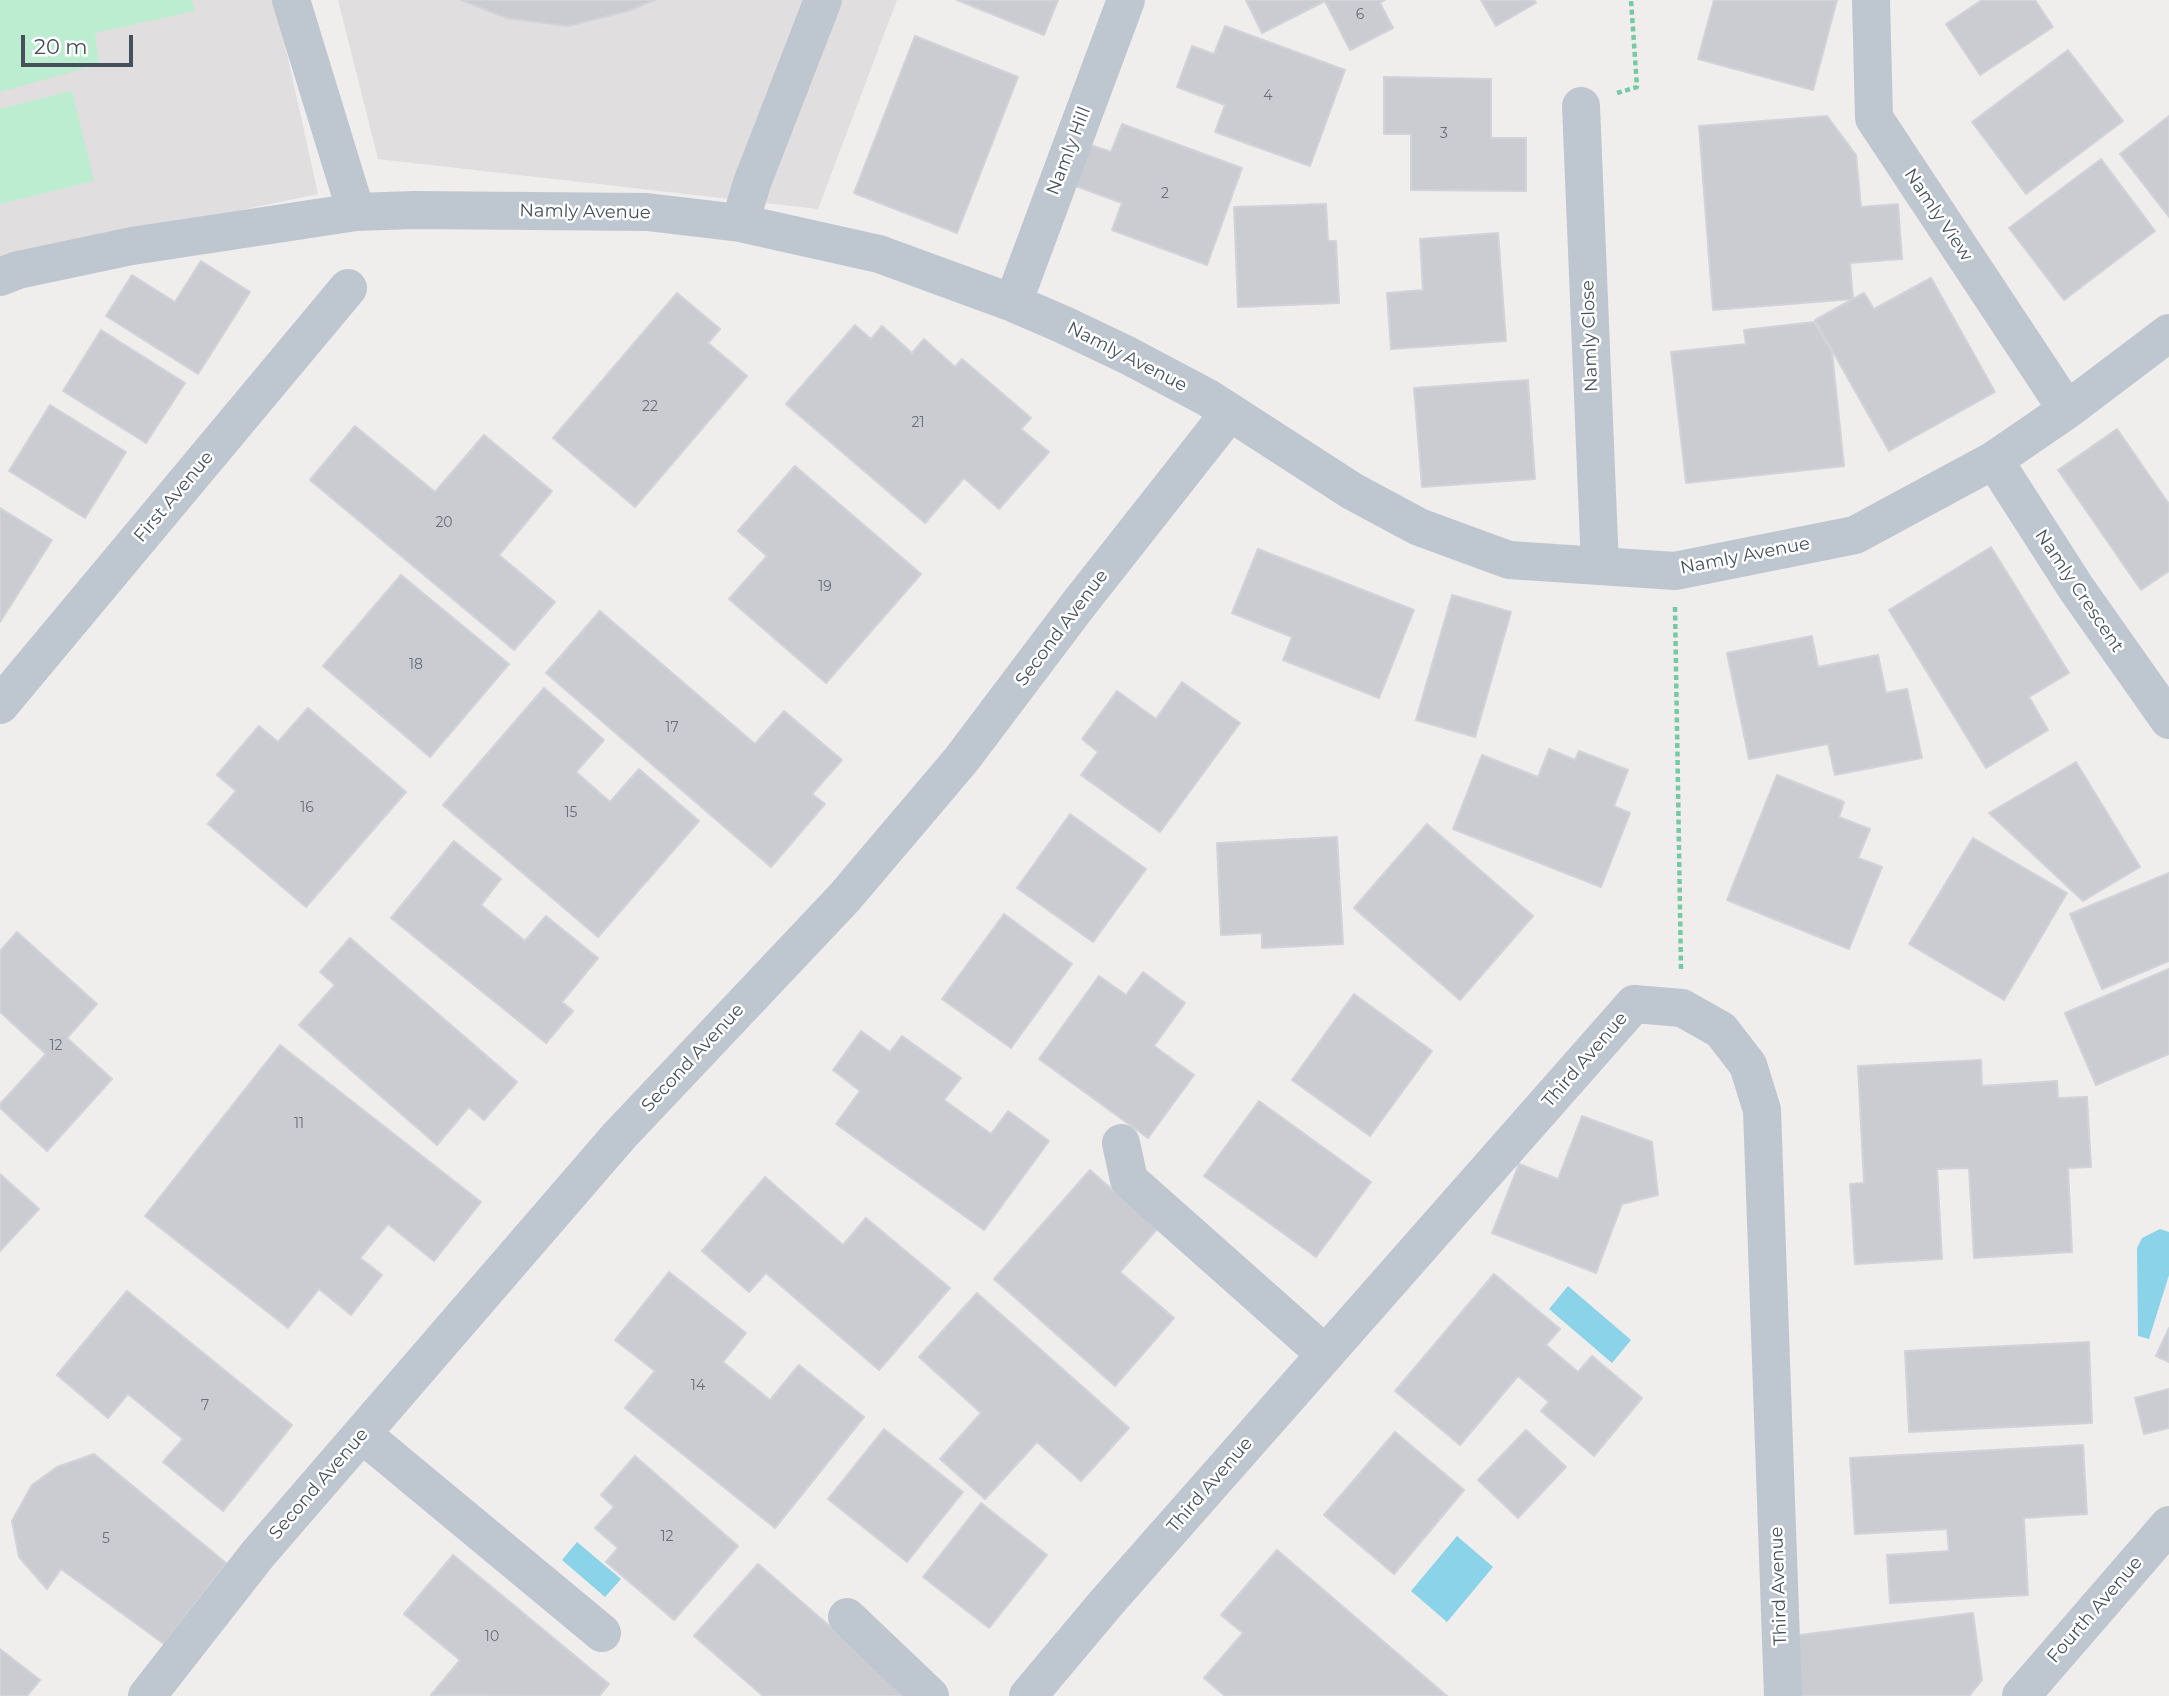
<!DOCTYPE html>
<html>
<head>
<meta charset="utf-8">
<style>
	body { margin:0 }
	#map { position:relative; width:2169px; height:1696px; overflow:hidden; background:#f0eded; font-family:Montserrat,sans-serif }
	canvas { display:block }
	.scale { position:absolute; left:21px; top:35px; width:112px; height:32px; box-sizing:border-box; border:4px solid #46505a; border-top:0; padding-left:9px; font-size:21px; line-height:24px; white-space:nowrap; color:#46505a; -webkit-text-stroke:5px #fff; paint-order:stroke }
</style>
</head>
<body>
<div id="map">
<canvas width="2169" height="1696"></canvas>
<div class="scale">20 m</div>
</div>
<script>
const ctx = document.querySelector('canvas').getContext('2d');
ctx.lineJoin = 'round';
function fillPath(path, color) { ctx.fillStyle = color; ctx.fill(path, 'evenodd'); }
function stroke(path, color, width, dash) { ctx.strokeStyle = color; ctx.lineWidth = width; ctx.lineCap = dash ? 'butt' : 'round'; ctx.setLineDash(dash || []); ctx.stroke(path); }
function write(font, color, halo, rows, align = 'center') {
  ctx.font = font + ' Montserrat,sans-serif'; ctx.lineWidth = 5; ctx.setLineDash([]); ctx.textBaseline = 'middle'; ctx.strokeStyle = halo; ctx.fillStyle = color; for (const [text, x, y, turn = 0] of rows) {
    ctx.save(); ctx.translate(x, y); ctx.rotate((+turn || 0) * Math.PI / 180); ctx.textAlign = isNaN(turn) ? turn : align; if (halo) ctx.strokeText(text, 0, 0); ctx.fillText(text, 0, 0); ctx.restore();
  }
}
fillPath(new Path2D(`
	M0,0H275L318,194L0,261Z
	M338,0H897L818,209L378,159Z`), '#e1dedf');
fillPath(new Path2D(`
	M0,0H192L195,11L95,33L99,64L0,92Z
	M72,91L94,181L0,204V109Z`), '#bcedd1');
fillPath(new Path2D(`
	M2160,1229L2169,1232V1275L2149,1339L2138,1336L2137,1248L2142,1238Z
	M1568,1286L1631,1340L1612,1363L1549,1309Z
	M1457,1536L1493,1567L1447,1622L1411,1591Z
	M577,1542L621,1579L605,1597L562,1560Z`), '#8ad3e9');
const building = new Path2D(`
	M461,0H655L628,11L568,26L507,18Z
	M957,0H1058L1044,35Z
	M1246,0H1385L1380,3L1393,28L1350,50L1325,1L1262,33Z
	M1481,0H1534L1536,3L1496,26Z
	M1714,0H1837L1813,90L1698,59Z
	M1982,0H2035L2053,27L1980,75L1946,24Z
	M1225,26L1345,70L1310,166L1215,132L1225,105L1177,87L1192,46L1214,54Z
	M915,36L1018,77L957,233L854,193Z
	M2068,50L2123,121L2026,194L1972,122Z
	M1384,77L1491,79V138H1526V191L1411,190V134H1384Z
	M1827,116L1856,155L1861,207L1898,204L1902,259L1850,263L1853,299L1713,310L1699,126Z
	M2169,116V217L2120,154Z
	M1122,124L1242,168L1207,265L1112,230L1122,203L1073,185L1088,144L1111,152Z
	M2101,159L2155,231L2064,300L2009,228Z
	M1326,204L1328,241H1336L1339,303L1238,307L1234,207Z
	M1498,233L1506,341L1391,349L1387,293L1423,290L1420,239Z
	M201,261L250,292L198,374L106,316L132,275L175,302Z
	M1931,278L1995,392L1889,451L1815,320L1864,293L1874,309Z
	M677,293L720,329L708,343L747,376L635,507L553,438Z
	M1814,322L1832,352L1844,466L1686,483L1671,352L1746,344L1744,330Z
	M855,325L871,339L882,326L912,353L924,339L955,367L962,359L1031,418L1021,429L1049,452L999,509L964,478L925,523L786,404Z
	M101,330L185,383L146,443L63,391Z
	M1528,380L1535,479L1422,487L1414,388Z
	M50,405L126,452L85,518L9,471Z
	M355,426L435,492L484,435L552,491L499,555L555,602L514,650L310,480Z
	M2117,429L2169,504V571L2141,590L2058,470Z
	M795,466L921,574L826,683L729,599L767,556L738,531Z
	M0,508L52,540L0,622Z
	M1991,547L2069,673L2029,697L2048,730L1986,768L1889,610Z
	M1258,549L1414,610L1379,698L1283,660L1292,637L1232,613Z
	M401,575L509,664L430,757L323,666Z
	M1452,595L1511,612L1475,737L1416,720Z
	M600,611L755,744L784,711L842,760L812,794L825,804L771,867L546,673Z
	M1812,636L1818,667L1878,655L1886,693L1907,689L1922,758L1835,775L1828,744L1749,759L1727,653Z
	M1182,682L1240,723L1160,832L1081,775L1098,752L1082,739L1117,691L1156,719Z
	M544,688L604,740L576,772L610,802L639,769L699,821L598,937L443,805Z
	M308,708L406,792L306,907L208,824L236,791L217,775L259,726L278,742Z
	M1549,749L1575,760L1579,751L1628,770L1614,806L1630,813L1601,887L1453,829L1482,755L1538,777Z
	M2076,762L2140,867L2083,901L1989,813Z
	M1777,775L1844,802L1839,817L1870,829L1858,858L1882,867L1849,949L1727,900Z
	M1070,814L1146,869L1093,942L1017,888Z
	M1427,824L1533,916L1460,1000L1354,908Z
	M1337,837L1343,944L1262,948V933L1221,935L1217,843Z
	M1973,838L2067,893L2004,1000L1909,944Z
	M454,841L501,879L481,905L525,941L546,916L598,958L562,1002L573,1011L546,1043L391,918Z
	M2169,873V961L2102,989L2070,914Z
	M1004,914L1072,964L1011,1048L942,999Z
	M17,932L97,1004L67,1038L112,1079L47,1151L0,1108V1104L46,1054L0,1012V951Z
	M350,938L517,1082L484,1120L469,1107L437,1145L299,1025L335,985L320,972Z
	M2169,969V1054L2096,1085L2065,1013Z
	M1143,972L1185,1003L1154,1046L1194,1075L1148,1138L1039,1059L1099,976L1126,995Z
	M1354,994L1432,1051L1370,1136L1292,1080Z
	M861,1031L890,1052L902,1036L961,1078L944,1100L991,1134L1008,1111L1049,1141L984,1230L836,1124L860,1091L833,1070Z
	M280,1045L481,1202L434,1261L388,1224L360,1258L382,1275L351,1315L319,1289L288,1328L145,1216Z
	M1981,1060L1982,1086L2057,1081L2058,1098L2087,1097L2091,1167L2068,1168L2072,1252L1974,1258L1969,1168L1937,1169L1942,1259L1855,1264L1850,1184L1864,1183L1858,1066Z
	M1259,1101L1371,1182L1316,1257L1204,1176Z
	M1582,1116L1652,1142L1658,1195L1622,1204L1596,1273L1492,1233L1519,1164L1558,1179Z
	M1090,1170L1157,1229L1120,1272L1174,1318L1115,1386L994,1279Z
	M0,1174L39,1209L0,1251Z
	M765,1177L843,1245L866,1218L950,1288L879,1370L766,1273L749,1292L702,1251Z
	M669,1272L746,1333L723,1362L770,1400L799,1365L864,1417L775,1528L625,1408L655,1371L615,1340Z
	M1494,1274L1560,1329L1546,1345L1578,1372L1592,1356L1642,1398L1594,1456L1541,1411L1549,1402L1518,1376L1460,1445L1395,1391Z
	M127,1291L292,1425L223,1511L163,1462L183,1439L128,1394L108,1418L57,1375Z
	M977,1293L1129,1428L1081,1481L1037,1442L985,1499L940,1459L981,1413L919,1357Z
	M2169,1328V1362L2156,1356Z
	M2089,1342L2092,1423L1909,1432L1905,1351Z
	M2169,1389V1428L2144,1434L2135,1398Z
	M884,1429L963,1492L907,1562L828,1499Z
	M1526,1430L1566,1467L1518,1518L1478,1480Z
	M1395,1432L1464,1490L1394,1574L1324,1515Z
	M2083,1445L2087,1514L2024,1518L2028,1595L1890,1603L1887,1555L1949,1551L1947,1529L1855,1534L1850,1458Z
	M94,1454L226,1563L164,1644L61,1569L47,1589L19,1557L12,1521L32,1485L57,1467Z
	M635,1456L738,1546L674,1620L606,1562L618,1548L595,1528L614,1507L601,1495Z
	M981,1503L1047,1555L989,1628L923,1577Z
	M1277,1550L1447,1696H1225L1204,1678L1243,1633L1221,1615Z
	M453,1555L609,1684L599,1696L431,1695L460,1660L404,1614Z
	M758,1564L910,1696H763L694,1636Z
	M1973,1613L1982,1680L1969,1696H1800L1792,1636Z
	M0,1649L40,1680L27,1696H0Z`);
fillPath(building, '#caccd2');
stroke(building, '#d1d3d9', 2);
stroke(new Path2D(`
	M1617,93L1637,87L1631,0
	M1675,607L1681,969`), '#75caa3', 4.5, [5, 3.5]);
stroke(new Path2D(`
	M291,0L356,212
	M1871,0L1874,118L2067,410
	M1581,106L1600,566
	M740,223L752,183L823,0
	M0,277L18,270L132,246L356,212L414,210L647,212L740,223L879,254L1013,303L1064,325L1127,355L1208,398L1352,491L1419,527L1509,560L1675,571L1855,535L1994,460L2067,410L2169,333
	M1013,303L1126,0
	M1994,460L2076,588L2169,720
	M0,705L348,288
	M1121,1143L1129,1180L1325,1354
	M362,1434L602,1633
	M847,1617L930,1696
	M147,1696L258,1554L619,1136L844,898L961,760L1078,605L1230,412
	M1028,1696L1107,1602L1634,1004L1682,1008L1721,1030L1748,1065L1762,1110L1783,1696
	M2021,1696L2169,1525`), '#bec7cf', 38);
write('14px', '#676f78', null, [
	["6",1360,15],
	["4",1268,96],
	["3",1444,134],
	["2",1165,194],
	["22",650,407],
	["21",918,423],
	["20",444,523],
	["19",825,587],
	["18",416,665],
	["17",672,728],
	["16",307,808],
	["15",571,813],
	["12",56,1046],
	["11",299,1124],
	["14",698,1386],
	["7",205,1406],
	["12",667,1537],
	["5",106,1539],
	["10",492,1637]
]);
write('18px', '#46505a', '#fff', [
	["Namly Hill",1069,151,-69],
	["Namly Avenue",585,212,1],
	["Namly View",1938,215,56],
	["Namly Close",1590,336,-92],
	["Namly Avenue",1127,357,27],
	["First Avenue",174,497,-50],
	["Namly Avenue",1745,556,-11],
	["Namly Crescent",2079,591,56],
	["Second Avenue",1062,628,-53],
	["Second Avenue",693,1058,-47],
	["Third Avenue",1585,1060,-49],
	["Second Avenue",319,1484,-49],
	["Third Avenue",1210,1485,-49],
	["Third Avenue",1779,1586,-92],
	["Fourth Avenue",2095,1610,-49]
]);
</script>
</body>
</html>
